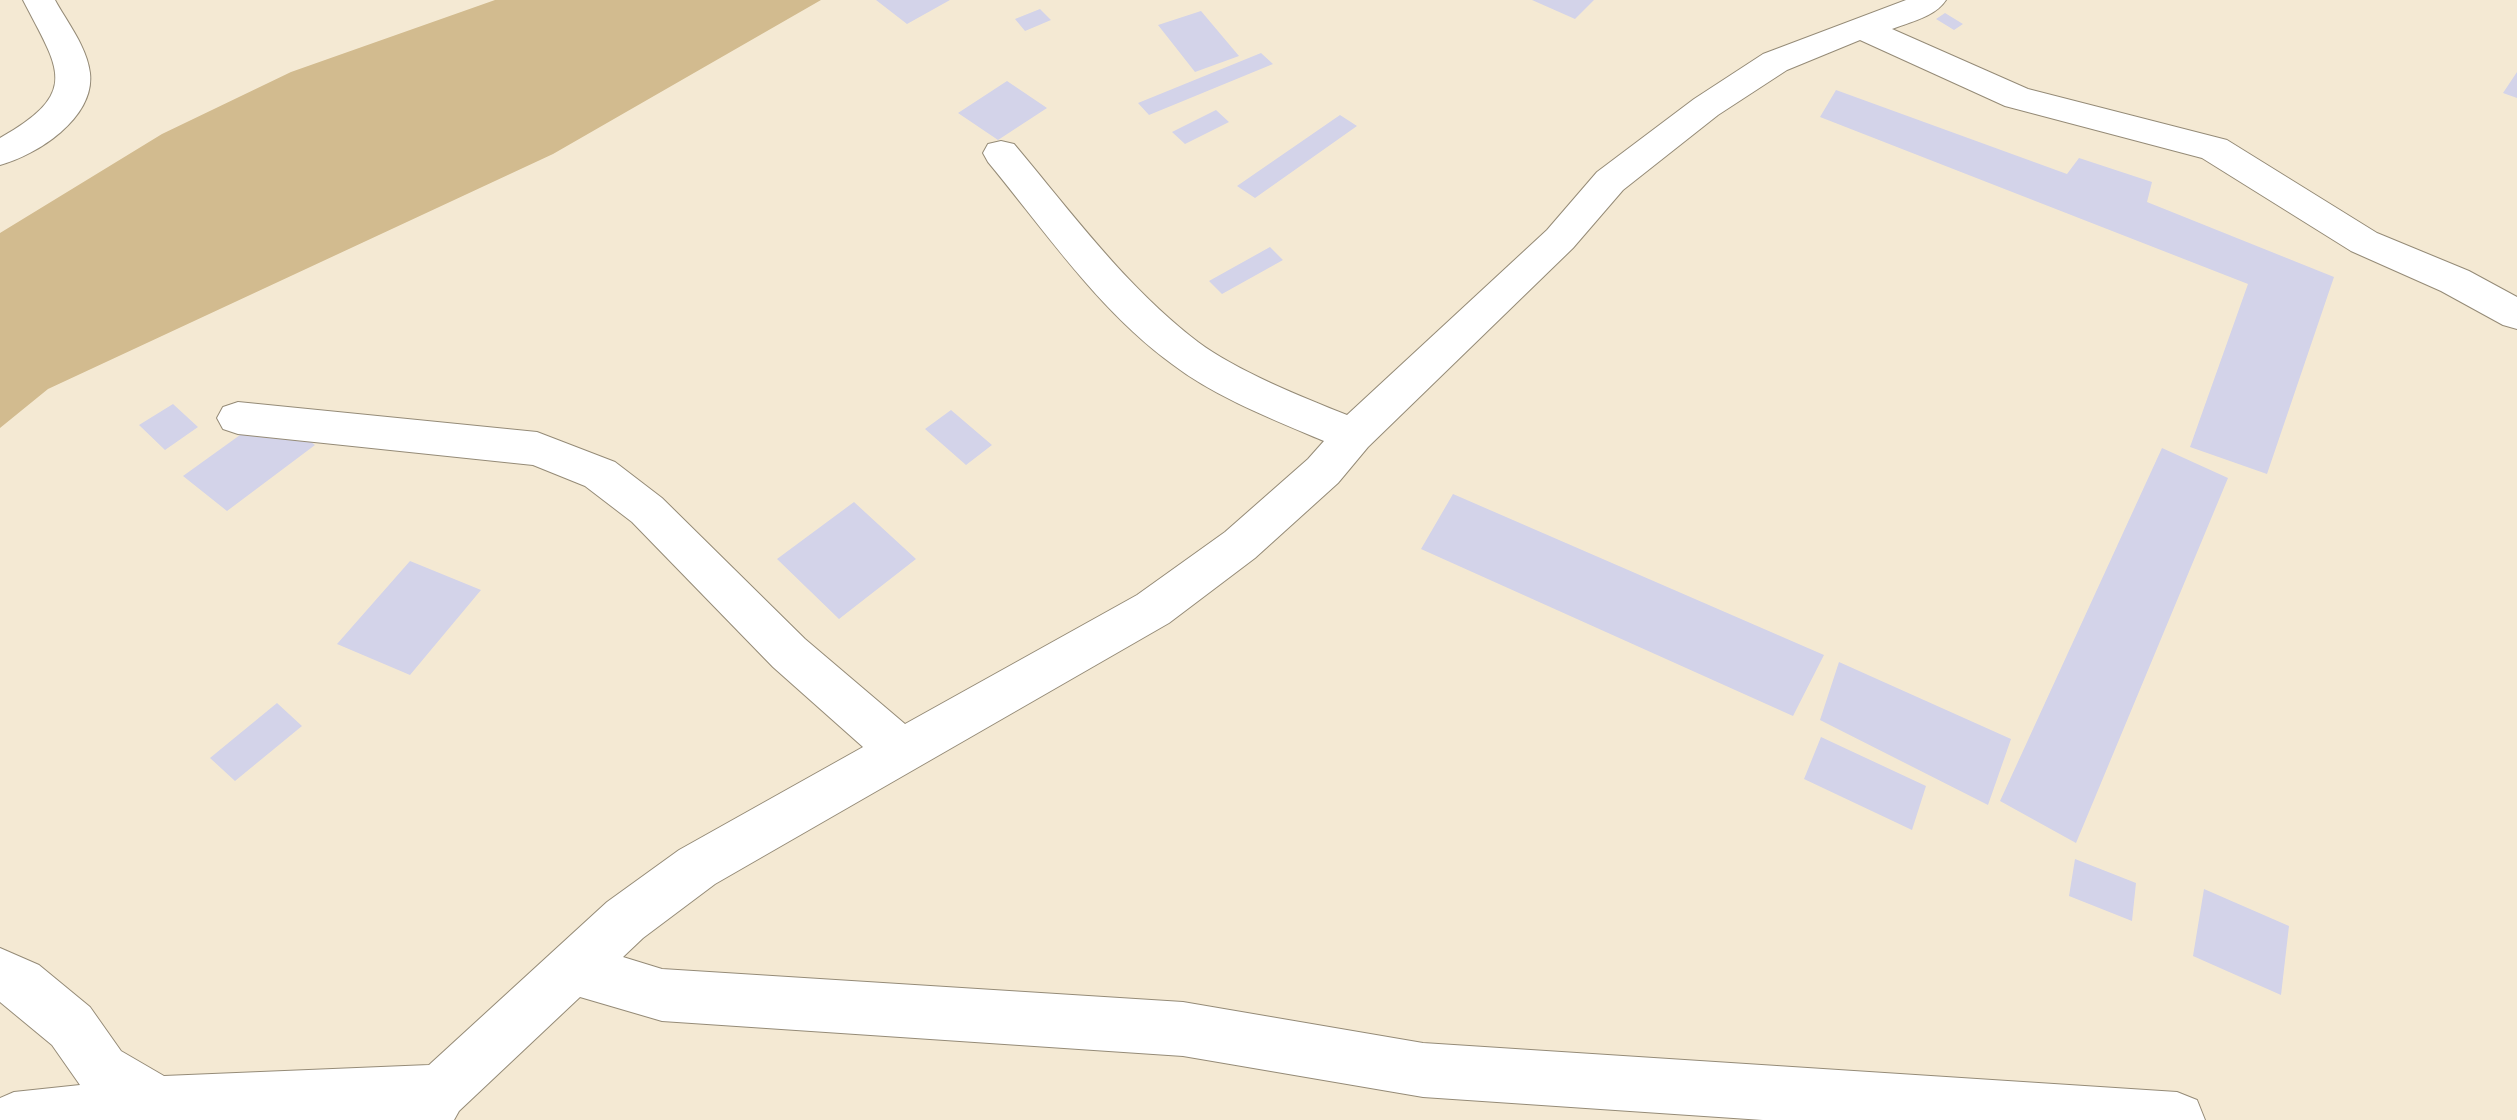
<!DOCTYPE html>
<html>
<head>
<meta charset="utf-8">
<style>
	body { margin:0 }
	canvas { display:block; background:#f4e9d3 }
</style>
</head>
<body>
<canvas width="2517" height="1120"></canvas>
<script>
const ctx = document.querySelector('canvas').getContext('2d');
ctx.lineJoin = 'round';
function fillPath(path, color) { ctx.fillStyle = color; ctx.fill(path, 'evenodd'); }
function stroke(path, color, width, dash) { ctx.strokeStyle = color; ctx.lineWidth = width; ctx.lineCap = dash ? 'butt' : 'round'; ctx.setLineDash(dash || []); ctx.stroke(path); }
fillPath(new Path2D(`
	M495,0H821L553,154L48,389L0,428V233L162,134L291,72Z`), '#d2bb8f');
fillPath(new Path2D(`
	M876,0H950L907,24Z
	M1532,0H1594L1575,19Z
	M1040,9L1051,20L1025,31L1015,19Z
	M1201,11L1239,56L1195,72L1158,25Z
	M1945,13L1963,24L1954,30L1936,19Z
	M1261,53L1273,64L1149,115L1138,103Z
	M2517,72V98L2503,93Z
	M1007,81L1047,108L998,140L958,113Z
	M1836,90L2067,174L2079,158L2152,182L2147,202L2334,277L2267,474L2190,447L2248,284L1820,117Z
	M1216,110L1229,122L1185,144L1172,132Z
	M1340,115L1357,126L1255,198L1237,186Z
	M1270,247L1283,260L1222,294L1209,281Z
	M173,404L198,427L165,450L139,425Z
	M951,410L992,445L966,465L925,429Z
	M272,412L315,445L227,511L183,476Z
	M2162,448L2228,478L2076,843L2000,801Z
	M1453,494L1824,655L1793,716L1421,549Z
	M854,502L916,559L839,619L777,559Z
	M410,561L481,590L410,675L337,644Z
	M1839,662L2011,739L1988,805L1820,720Z
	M277,703L302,726L235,781L210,758Z
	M1821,737L1926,786L1912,830L1804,779Z
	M2075,859L2136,883L2132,921L2069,896Z
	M2204,889L2289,926L2281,995L2193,956Z`), '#d3d3e9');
const minor = new Path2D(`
	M23,0H55C67,22 87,47 90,73C95,118 37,155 0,165V138C81,92 59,70 23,0Z
	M1906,0H1946C1935,17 1910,22 1892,29L2028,89L2227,140L2377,233L2469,271L2517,297V329L2503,325L2441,291L2351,251L2202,158L2005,106L1860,40L1787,70L1718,115L1623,190L1573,248L1368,447L1338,483L1255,558L1169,623L715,884L643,938L623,957L662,969L1183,1002L1423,1043L2177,1092L2197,1100L2205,1120H1763L1423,1097L1183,1056L662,1021L580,997L459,1111L454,1120H0V1098L14,1092L80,1085L52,1045L0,1002V948L39,965L90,1007L121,1051L164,1076L429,1065L607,902L679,850L863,747L773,667L632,522L585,486L533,465L238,434L223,429L217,418L223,407L238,402L537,432L615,462L662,498L805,639L905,724L1137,595L1225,532L1308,459L1324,441C1274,420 1215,397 1172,364C1099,311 1045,231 988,162L983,153L988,144L1001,141L1014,144C1072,213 1126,287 1198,342C1237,371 1302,397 1347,415L1547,230L1597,172L1694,99L1763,54Z`);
stroke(minor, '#958b77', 2);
fillPath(minor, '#fff');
</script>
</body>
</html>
